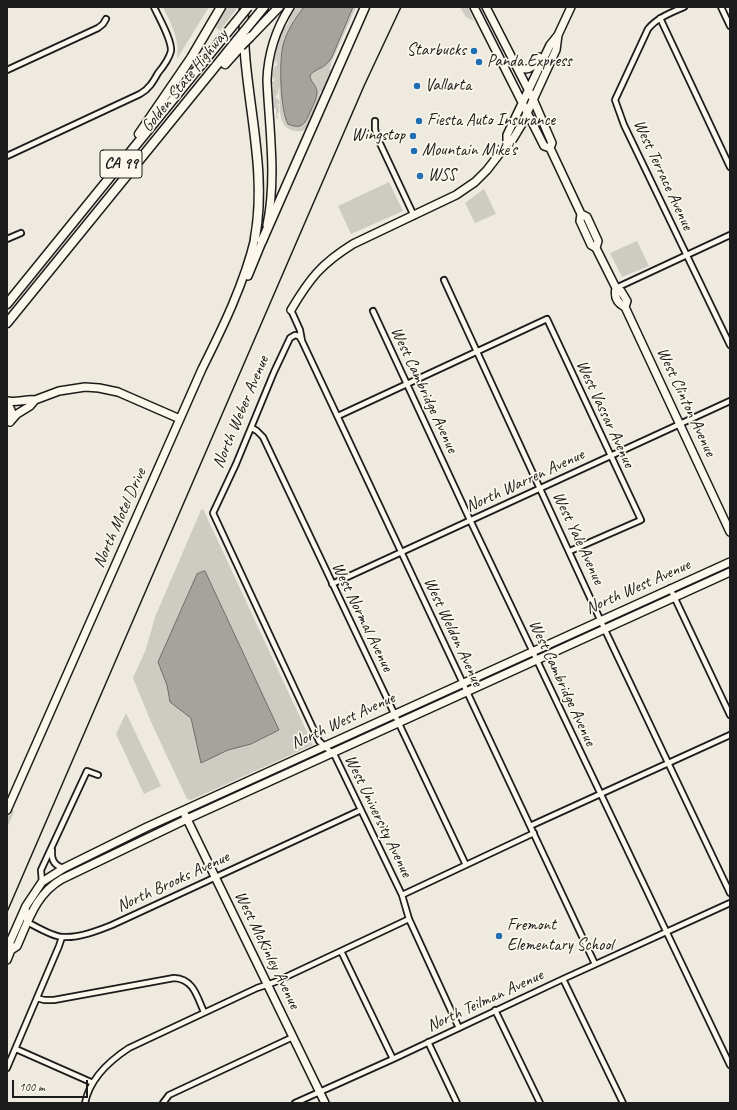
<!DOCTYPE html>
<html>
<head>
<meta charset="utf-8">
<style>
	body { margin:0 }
	#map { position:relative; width:737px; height:1110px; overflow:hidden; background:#eeeadf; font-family:Caveat,sans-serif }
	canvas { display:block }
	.frame { position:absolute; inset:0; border:8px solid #1c1c1c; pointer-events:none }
	.scale { position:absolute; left:12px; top:1080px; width:76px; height:18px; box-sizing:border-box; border:2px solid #1c1c1c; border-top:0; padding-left:5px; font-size:12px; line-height:14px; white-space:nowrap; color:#1c1c1c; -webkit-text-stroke:3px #fbf7ec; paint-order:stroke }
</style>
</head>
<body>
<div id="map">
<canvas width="737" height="1110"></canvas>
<div class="frame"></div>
<div class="scale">100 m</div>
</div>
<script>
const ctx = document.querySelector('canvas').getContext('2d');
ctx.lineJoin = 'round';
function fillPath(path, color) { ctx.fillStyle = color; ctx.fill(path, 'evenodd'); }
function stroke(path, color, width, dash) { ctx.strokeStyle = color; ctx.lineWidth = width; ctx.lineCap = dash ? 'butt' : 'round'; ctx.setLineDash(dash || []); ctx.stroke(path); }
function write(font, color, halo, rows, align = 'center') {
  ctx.font = font + ' Caveat,sans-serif'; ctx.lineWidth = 3.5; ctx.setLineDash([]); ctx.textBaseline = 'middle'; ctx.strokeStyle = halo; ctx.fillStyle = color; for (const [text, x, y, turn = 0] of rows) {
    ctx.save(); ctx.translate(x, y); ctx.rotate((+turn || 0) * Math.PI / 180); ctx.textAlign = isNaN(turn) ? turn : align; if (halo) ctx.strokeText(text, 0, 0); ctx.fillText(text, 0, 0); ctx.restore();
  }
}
fillPath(new Path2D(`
	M163,7H209L177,59C180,39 171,24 163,7Z
	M227,7H238L220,31L215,27Z
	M293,7H304L293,21L306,122C310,113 319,99 316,89C315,84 310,81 310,75C318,67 324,70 332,57L353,7H356L331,63V66L329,69L330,70L332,68L331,71H332L321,100L320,98L322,91L320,92C318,105 314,121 303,131C274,134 281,105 279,86L278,94L275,97L279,100V104L277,105V106L279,105V113H277L278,119L276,118V108H273L274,104L273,102L274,101H273V87H274L272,82L275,80V78L273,80V76L272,75L274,67H275L277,64L276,60L275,64L274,63L276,52L274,49L277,42L278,43L277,40L280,32L288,24L290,15L294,12V9H293Z
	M460,7H468L474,21L466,17Z
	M389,182L403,211L351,234L338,206Z
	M484,189L496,214L475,223L465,203Z
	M637,241L649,266L622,277L610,253Z
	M203,509L313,745L191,800L187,799L151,722L133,678L146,649L155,617L201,510Z
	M126,713L161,786L144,794L116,734Z
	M7,796L14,812L7,828Z`), '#ceccc2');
const water = new Path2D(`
	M304,7H353L332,57C324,70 318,67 310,75C310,82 317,85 317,92C317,98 314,103 312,108C306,121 304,131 288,124C280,109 279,62 283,45C287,31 295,18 304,7Z
	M205,571L279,730L251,744L228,750L201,763L191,718L170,702L167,685L158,662L197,574Z`);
fillPath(water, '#a6a39d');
stroke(water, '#6f6d69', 1);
const street = new Path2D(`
	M684,7C670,13 657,18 648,29L615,100L624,125L730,345
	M721,7L730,26
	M660,18L730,167
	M7,70L98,28L103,24L106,19
	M375,121V129L377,137L414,216
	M7,156L140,94C149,89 153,82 158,73C163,67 169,59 171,51C172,40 159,18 154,7
	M7,239L21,233
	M444,280L604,628L730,893
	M616,288L730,235
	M291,310L300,330L302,341L595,964
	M373,311L470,520L730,1065
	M302,341L299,336L295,335L290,338L274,372L236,464L213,513L319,741L335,756L402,895L409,919L459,1028
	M338,416L547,319L641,520L570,551
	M252,428L257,431L263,437L466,865
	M332,584L730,401
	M670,588L730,715
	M530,826L730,735
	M52,850C51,859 54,866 64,868
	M42,882L41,870L87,771L98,775
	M402,895L534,833
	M27,911L25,915L27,922C37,927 53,937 63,937C79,938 97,931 112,925L361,810
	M341,951L393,1059
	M563,979L623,1103
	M37,998L44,1000H54L174,978C194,979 197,997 204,1012
	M495,1010L540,1103
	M428,1042L457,1103
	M16,1049L93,1083
	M7,1068L59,946L62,937
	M85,1103C90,1078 109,1061 129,1048L257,988L275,982L409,919
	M163,1103L169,1095L293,1037
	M295,1103L393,1059L563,979L730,903`);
const secondary = new Path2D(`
	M474,7L544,146L550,148
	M486,7L533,99L552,143L550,148L581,214L587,217L598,241L596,248L616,288L621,291L627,301L625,307
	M515,64C526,73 533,69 539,57
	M507,144V135L550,45L558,35L571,7
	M581,214L580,221L591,245L596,248
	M267,225C277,178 269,127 267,80C268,53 276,29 290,7
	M248,276L264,237
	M616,288C614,297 617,303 625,307L730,532
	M291,310C310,278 321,264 353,244L456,195L475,182L487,170L507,144L513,139L522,124L556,50L558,35
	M7,401C17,403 25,399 35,400
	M7,404C12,409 13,415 10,422
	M10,422L17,414L30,406L35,400L59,391L85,387L99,388L118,392L180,419
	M7,810L202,369C223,327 244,284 255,238
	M185,815L325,1103
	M11,950L10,942L26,906L42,882L64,868L147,827L730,562
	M7,960L11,950L17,946C29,919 36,894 62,879L187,819L730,572`);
const highway = new Path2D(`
	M244,8C240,85 269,161 255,238
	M255,18L264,7
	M250,37L279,7
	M225,64L241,46
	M139,134L191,58L221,7
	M262,241L365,7
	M7,304L235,23
	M7,323L237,40`);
stroke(street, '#1c1c1c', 8);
stroke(secondary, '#1c1c1c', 10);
stroke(highway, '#1c1c1c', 11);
stroke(street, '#fbf7ec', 4.5);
stroke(secondary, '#fbf7ec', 7);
stroke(highway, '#fbf7ec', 8);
stroke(new Path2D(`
	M7,912L364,86L401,7`), '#1c1c1c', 1.5);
const highwayBridge = new Path2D(`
	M235,23L248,7
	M237,40L255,18
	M241,46L250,37`);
stroke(highwayBridge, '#1c1c1c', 11, []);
stroke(highwayBridge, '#fbf7ec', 8);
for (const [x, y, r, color] of [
	[474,51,4,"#1f6fb2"],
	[479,62,4,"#1f6fb2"],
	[417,86,4,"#1f6fb2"],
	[419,121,4,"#1f6fb2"],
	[413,136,4,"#1f6fb2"],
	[414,151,4,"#1f6fb2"],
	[420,176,4,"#1f6fb2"],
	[499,936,4,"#1f6fb2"]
]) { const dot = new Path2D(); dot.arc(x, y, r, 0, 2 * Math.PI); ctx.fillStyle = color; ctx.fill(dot); stroke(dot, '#fbf7ec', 1.5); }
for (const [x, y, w] of [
	[121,164,42]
]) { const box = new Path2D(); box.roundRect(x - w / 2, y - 14, w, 28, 3); ctx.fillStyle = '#fbf7ec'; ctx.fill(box); stroke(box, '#1c1c1c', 1); }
write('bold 16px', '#1c1c1c', null, [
	["CA 99",121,164]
]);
write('17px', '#1c1c1c', '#fbf7ec', [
	["Starbucks",466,51,"right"],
	["Panda Express",487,62],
	["Vallarta",425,86],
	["Fiesta Auto Insurance",427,121],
	["Wingstop",405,136,"right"],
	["Mountain Mike's",422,151],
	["WSS",428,176],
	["Fremont",507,926],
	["Elementary School",507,946]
], 'left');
write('17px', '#1c1c1c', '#fbf7ec', [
	["Golden State Highway",185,81,-51],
	["West Terrace Avenue",663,175,65],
	["West Cambridge Avenue",424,390,65],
	["West Clinton Avenue",686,402,65],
	["North Weber Avenue",241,412,-67],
	["West Vassar Avenue",605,414,65],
	["North Warren Avenue",525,481,-25],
	["North Motel Drive",120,518,-66],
	["West Yale Avenue",578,538,65],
	["North West Avenue",638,587,-24],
	["West Normal Avenue",362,617,64],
	["West Weldon Avenue",453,632,65],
	["West Cambridge Avenue",562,683,65],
	["North West Avenue",343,721,-25],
	["West University Avenue",378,816,64],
	["North Brooks Avenue",173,882,-25],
	["West McKinley Avenue",267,950,64],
	["North Teilman Avenue",485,1001,-25]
]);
</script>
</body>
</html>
